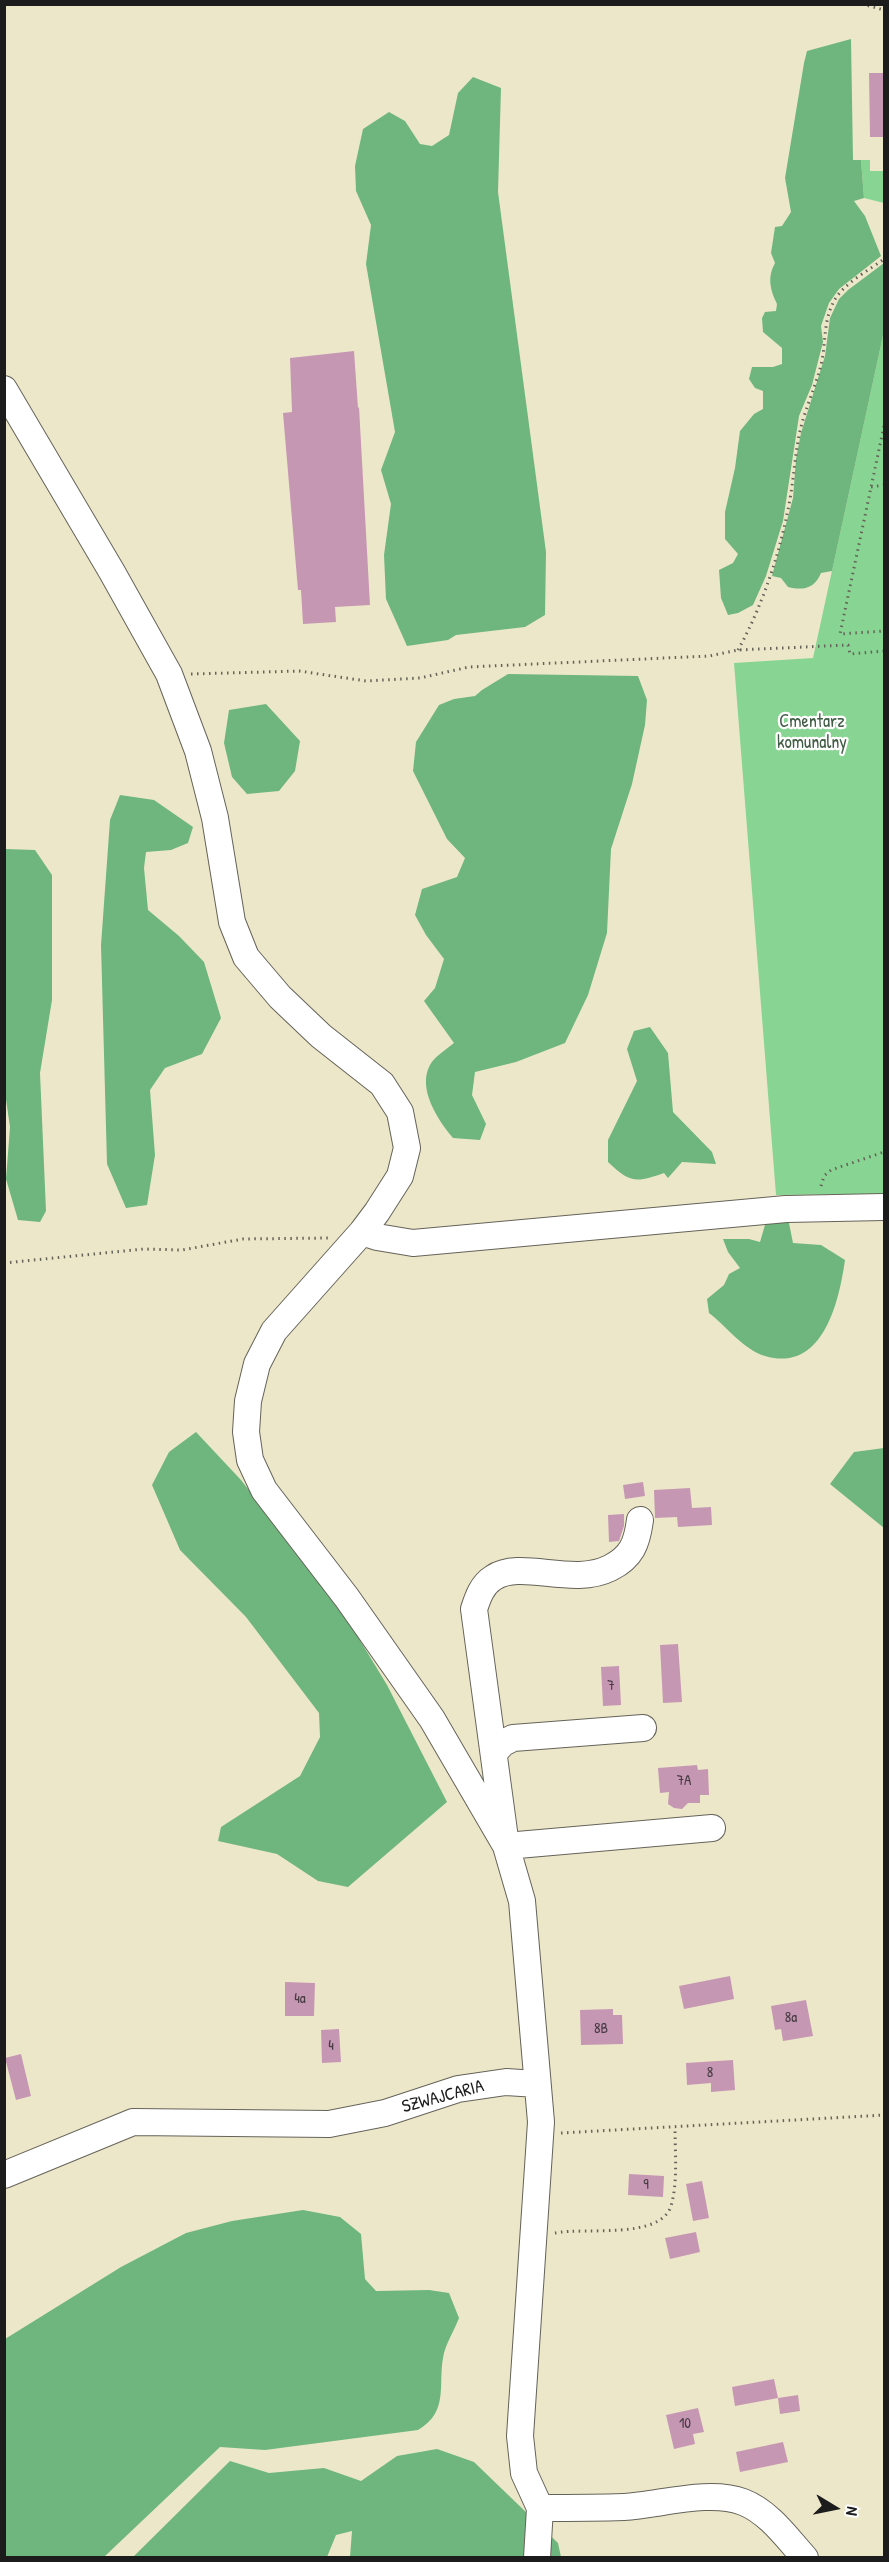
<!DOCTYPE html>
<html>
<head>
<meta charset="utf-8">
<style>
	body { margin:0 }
	#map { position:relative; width:889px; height:2562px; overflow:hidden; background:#ede7ca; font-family:"Patrick Hand",sans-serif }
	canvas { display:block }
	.frame { position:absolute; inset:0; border:6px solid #1c1c1c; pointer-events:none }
	.north { position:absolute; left:805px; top:2478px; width:60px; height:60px; -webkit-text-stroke:4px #fff; paint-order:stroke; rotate:100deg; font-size:16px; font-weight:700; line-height:24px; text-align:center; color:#1c1c1c }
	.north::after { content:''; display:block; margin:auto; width:21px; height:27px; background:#1c1c1c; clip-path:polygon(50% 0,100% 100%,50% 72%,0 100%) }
</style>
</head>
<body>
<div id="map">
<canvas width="889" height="2562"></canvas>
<div class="frame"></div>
<div class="north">N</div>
</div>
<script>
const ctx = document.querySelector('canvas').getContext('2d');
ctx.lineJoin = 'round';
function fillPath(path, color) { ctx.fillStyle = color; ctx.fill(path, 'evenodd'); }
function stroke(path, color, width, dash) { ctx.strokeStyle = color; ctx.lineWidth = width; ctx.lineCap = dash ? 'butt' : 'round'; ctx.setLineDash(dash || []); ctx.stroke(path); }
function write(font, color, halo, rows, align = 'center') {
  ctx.font = font + ' "Patrick Hand",sans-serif'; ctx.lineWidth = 4.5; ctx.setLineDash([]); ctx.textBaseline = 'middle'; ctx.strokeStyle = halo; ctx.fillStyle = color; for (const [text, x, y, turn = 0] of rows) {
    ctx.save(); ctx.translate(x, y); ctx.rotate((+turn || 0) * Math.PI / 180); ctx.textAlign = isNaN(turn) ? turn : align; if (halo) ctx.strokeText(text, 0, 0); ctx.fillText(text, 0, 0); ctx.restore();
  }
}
fillPath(new Path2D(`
	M861,160H870V171H884V203L864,198Z
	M884,331V1194L776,1195L734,663L813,658Z`), '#88d593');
fillPath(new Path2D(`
	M851,39L853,160H861L864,198L854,201L865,216L881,256L839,289L829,303L821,326L823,342L812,385L799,416L783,521L766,576L753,605L738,613L728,615L721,598L719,570L733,563L738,554L725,539V512L735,468L740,431L754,414L763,409V391L755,388L749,379L752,367H773L782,364V348L763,332L762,318L765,312L776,311L777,304C770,290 767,277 775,263L771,253L775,227L782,226L791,212L785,178L804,63L807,51Z
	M473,77L501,88L498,192L546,552L545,615L525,627L456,635L448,640L407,646L386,599L384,555L391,504L381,470L395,432L366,264L371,225L356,191L355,166L363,129L389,112L405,121L420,144L432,146L449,135L458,93Z
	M884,263V331L832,571L821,573C815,588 804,591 788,587L781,578L772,576L793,498L796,459L801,433L825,356L830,318L839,299L848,290Z
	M508,674L638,676L647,700L645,725L632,784L611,849L607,933L588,995L565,1043L516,1062L475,1072L472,1095L486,1124L480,1140L453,1138C438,1120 417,1089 430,1065C434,1057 447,1049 454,1043L424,1001L435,988L444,959L426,935L415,915L422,889L457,877L465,858L447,839L413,771L416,742L439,705L454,699L475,696L482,690Z
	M266,704L300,741L295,771L279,791L247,794L232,777L224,743L229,710Z
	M120,795L154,800L193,827L188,843L171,850L146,852L144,868L148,910L179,936L204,962L221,1018L202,1054L165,1068L150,1090L155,1155L147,1205L126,1208L107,1164L101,945L110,820Z
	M5,849L35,850L52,875V1000L40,1073L46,1211L40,1222L18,1220L6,1179L10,1127L4,1086Z
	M650,1027L668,1053L673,1112L712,1152L716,1164L682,1162L668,1178L664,1173C636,1183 630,1183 608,1162V1140L637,1081L627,1049L634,1031Z
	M779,1216L789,1223L793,1243L821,1245L845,1260C839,1302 823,1373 765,1356C744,1350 726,1326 709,1313L707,1299L724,1285L729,1274L740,1268L728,1252L723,1239H749L760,1242L767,1218Z
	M196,1432L241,1480L338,1604L387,1685L447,1802L348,1887L318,1881L277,1854L218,1841L221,1827L300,1776L320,1737L319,1713L246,1617L180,1550L152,1485L169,1452Z
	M884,1448V1528L830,1484L854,1452Z
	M303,2210L340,2217L361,2234L365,2279L376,2291L429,2290L449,2293L459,2318C454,2331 445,2345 443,2358C438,2385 449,2412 418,2430L265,2450L220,2447L104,2557H5V2339L121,2267L186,2233L232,2221Z
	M437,2449L474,2462L558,2543L561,2557H350L352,2531L336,2535L327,2557L132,2558L230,2461L269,2473L324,2468L361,2481L397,2456Z`), '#6eb67d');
fillPath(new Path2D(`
	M869,73H885V137H870Z
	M354,351L358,408L359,407L370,605L335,607L336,622L303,624L301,590H298L283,413L292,412L290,358Z
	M643,1482L645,1496L625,1499L623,1485Z
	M690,1488L692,1508L711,1507L712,1525L678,1527L677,1517L655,1518L654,1490Z
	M624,1514V1526L619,1541L609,1542L608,1515Z
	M678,1644L682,1702L663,1703L660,1645Z
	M619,1666L621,1705L603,1706L601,1667Z
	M697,1765L698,1770L708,1769L709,1795H700V1803H688L682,1809L674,1808L668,1804L669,1792L660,1793L658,1768Z
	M730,1976L734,1999L684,2009L679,1986Z
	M285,1982L315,1983L314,2016H285Z
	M806,2000L813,2036L783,2041L781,2029L775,2030L771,2006Z
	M613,2009V2015H622L623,2044L581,2045L580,2010Z
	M339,2029L341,2062L322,2063L321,2030Z
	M21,2054L31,2096L16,2100L5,2058Z
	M733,2060L735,2090L711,2092V2083L687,2085L686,2063Z
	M629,2174L664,2176L663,2197L628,2195Z
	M702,2181L709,2218L693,2221L686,2184Z
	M696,2232L700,2252L670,2259L665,2238Z
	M774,2379L778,2398L735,2406L732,2387Z
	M798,2395L800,2411L780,2414L778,2398Z
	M698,2408L704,2432L693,2434L695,2444L674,2449L666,2415Z
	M783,2442L788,2462L740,2472L736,2452Z`), '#c697b3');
const minor = new Path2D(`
	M4,389L112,572L169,674L198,751L215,818L232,922L246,957L280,997L321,1036L382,1084L400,1112L407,1148L400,1176L377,1212L362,1232L274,1331L257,1364L248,1401L246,1432L250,1460L264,1490L347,1598L432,1719L506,1846
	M362,1232L377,1237L413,1243L786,1209L884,1207
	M494,1753L503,1743L513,1738L643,1728
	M506,1846L712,1828
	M4,2175L133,2122L329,2124L385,2113L458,2089L506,2082L537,2084
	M540,2508C568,2508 596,2508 624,2507C660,2505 709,2489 743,2502C769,2512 787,2538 805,2558
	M537,2558L540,2508L524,2473L520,2436L541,2122L522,1901L506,1846L474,1609C478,1597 482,1585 493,1578C521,1559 572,1587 610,1568C632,1557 637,1543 640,1520`);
stroke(minor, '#656359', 28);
stroke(new Path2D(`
	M862,4L884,10
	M884,426L840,634L884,631
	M871,487L884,485
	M738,650C763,605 781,550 790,499C794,476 795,454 800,431C805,409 815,388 821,365C826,345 823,323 833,303C842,284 868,271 884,259
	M191,674L299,671L366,681L420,678L469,667L709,656L738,650L848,645L850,654L884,651
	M821,1186L824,1176L831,1170L884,1152
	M4,1263L144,1249L182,1250L243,1239L328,1238
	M561,2133L884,2115
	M555,2233C585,2227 660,2240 671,2206C678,2182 675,2153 675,2128`), '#656359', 3, [1.5, 4.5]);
stroke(minor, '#fff', 26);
write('15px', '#463b42', null, [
	["7",611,1686],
	["7A",684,1781],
	["4a",300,1999],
	["8a",791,2018],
	["8B",601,2029],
	["4",331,2046],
	["8",710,2073],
	["9",646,2185],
	["10",685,2424]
]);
write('18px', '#425d46', '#fff', [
	["Cmentarz",812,722],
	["komunalny",812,743]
]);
write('18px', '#1c1c1c', '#fff', [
	["SZWAJCARIA",443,2097,-15]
]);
</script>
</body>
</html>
